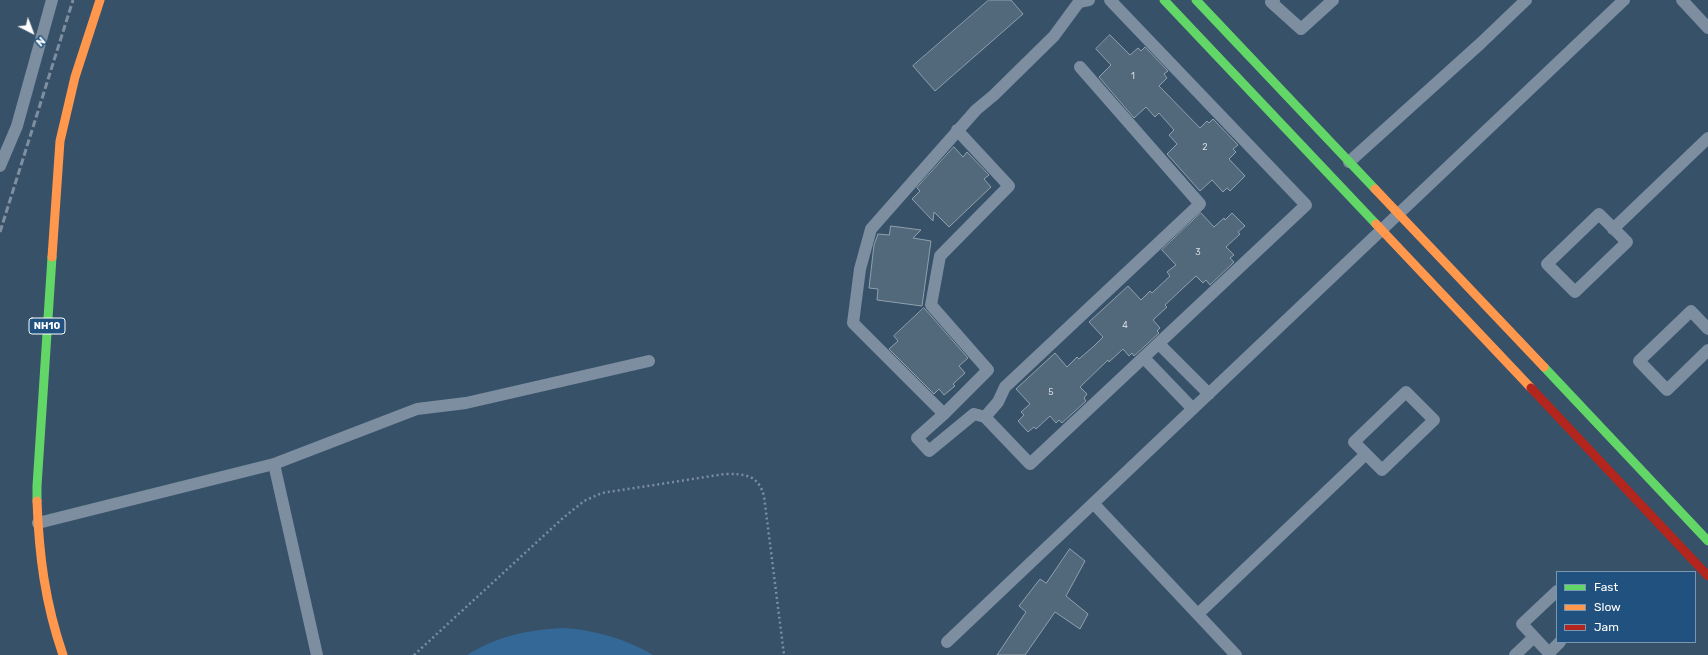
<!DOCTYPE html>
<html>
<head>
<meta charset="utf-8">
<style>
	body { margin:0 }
	#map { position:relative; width:1708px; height:655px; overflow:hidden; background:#375169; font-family:Rubik,sans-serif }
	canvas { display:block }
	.legend { position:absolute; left:1556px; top:571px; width:140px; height:72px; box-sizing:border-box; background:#21527f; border:1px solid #7a97b2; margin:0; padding:5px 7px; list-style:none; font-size:12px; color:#fff }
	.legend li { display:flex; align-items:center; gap:8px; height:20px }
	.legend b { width:20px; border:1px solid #7a97b2 }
	.north { position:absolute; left:12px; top:12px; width:40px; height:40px; -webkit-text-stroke:3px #21527f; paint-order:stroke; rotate:138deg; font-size:11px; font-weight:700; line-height:16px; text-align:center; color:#fff }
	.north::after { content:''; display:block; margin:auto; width:14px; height:18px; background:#fff; clip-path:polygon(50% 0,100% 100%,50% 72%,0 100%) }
</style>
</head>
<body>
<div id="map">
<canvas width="1708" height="655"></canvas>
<ul class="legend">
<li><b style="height:5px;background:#63d668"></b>Fast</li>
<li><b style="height:5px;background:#ff974d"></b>Slow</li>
<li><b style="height:5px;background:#b3261e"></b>Jam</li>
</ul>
<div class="north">N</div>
</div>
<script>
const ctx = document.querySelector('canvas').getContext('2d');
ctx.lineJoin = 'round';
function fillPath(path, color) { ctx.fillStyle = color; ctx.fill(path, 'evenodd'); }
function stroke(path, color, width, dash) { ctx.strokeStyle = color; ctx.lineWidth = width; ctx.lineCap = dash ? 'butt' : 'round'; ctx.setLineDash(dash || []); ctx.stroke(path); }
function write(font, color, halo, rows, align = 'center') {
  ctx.font = font + ' Rubik,sans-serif'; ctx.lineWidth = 3; ctx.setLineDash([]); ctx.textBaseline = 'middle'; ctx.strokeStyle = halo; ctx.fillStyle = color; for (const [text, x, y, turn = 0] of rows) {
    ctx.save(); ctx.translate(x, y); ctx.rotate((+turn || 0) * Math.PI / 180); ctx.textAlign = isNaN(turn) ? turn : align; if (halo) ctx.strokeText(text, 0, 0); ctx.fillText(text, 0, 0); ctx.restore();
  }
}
fillPath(new Path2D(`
	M566,628C598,631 626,639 653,655H467C497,636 531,629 566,628Z`), '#346896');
const building = new Path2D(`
	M989,0H1011L1023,14L935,91L913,66Z
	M1110,35L1130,55L1138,48L1141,51L1145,47L1168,71L1164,74L1167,78L1159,86L1200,128L1207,121L1209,123L1213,119L1238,145L1233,149L1236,152L1229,159L1245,176L1230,191L1227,188L1223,192L1212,180L1200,191L1167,154L1177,144L1169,135L1174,130L1159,113L1155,117L1146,107L1134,118L1099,77L1111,65L1096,49Z
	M954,147L963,157L967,152L989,175L984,179L991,187L949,227L934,212L933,221L912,199L920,191L917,188Z
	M1201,213L1214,227L1224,218L1225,220L1232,213L1245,226L1238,232L1240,234L1226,247L1234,255L1230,258L1234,262L1210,285L1206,280L1203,283L1196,276L1182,289L1165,305L1167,307L1153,320L1160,328L1157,331L1159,333L1134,356L1132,353L1129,356L1123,349L1109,362L1108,360L1080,387L1087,394L1084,398L1086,401L1062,423L1059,420L1056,423L1050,416L1036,429L1034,427L1028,432L1018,421L1024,415L1021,412L1030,404L1016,389L1055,353L1067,367L1077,357L1079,359L1094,346L1103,337L1089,322L1128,286L1141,300L1150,291L1152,293L1170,276L1167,272L1176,265L1162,250Z
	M891,226L921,230L913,238L931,241L922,306L877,300L878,289L869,288L874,245L878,234L889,235Z
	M924,308L968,358L959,366L965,373L953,384L955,386L944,395L939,389L934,394L889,349L898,341L894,336Z
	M1070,549L1085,561L1066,596L1088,614L1080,629L1055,612L1025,655H997L1026,612L1019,606L1040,579L1046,583Z`);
fillPath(building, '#52687b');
stroke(building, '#8fa0ae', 1);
stroke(new Path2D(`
	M414,655L563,518L584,501L602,493L725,474C744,474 758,474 764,496L784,655`), '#7c8ea0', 2.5, [2, 3]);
stroke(new Path2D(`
	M1089,0L1079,2L1054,36L994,95L976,110L871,229L860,269L853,323L944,414L917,438L929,451L974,414L985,417L1030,464L1306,205L1110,0
	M1274,0L1271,2L1301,29L1333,0
	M1682,0L1708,28
	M1349,162L1481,43L1526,0
	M0,166L17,126L52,0
	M1599,214L1627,242L1575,292L1547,264Z
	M1613,229L1708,138
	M1708,329L1691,311L1639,361L1667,390L1708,350
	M1159,344L1209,394
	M1144,358L1193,409
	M1406,392L1434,420L1382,470L1354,442Z
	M944,414L988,370L931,305L940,256L1009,186L957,130
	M985,417L998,402L1005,387L1200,204L1080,67
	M274,464L317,655
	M1094,504L1236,655
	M38,523L274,464L417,409L466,403L649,361
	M1557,591L1522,624L1549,653L1560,642
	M1198,614L1366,454
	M947,642L1624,0
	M1515,655L1534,637`), '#7c8ea0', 12);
stroke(new Path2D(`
	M1164,0L1376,224
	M1196,0L1375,189
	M1544,367L1708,541
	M37,501V486L52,257`), '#63d668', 9);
stroke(new Path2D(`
	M1375,189L1544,367
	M1376,224L1531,388
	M52,257L60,141L75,77L100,0
	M37,501C39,555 45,603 63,655`), '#ff974d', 9);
stroke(new Path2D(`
	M1531,388L1708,576`), '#b3261e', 9);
stroke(new Path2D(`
	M0,232L73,0`), '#7e90a0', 3, [7, 3]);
write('9px', '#d4d9de', null, [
	["1",1133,76],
	["2",1205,147],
	["3",1198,252],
	["4",1125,325],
	["5",1051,392]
]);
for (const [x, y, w] of [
	[47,326,36]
]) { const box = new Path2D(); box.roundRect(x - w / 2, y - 8, w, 16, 3); ctx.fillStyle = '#21527f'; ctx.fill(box); stroke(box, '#fff', 1); }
write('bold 10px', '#fff', null, [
	["NH10",47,326]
]);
</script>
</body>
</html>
